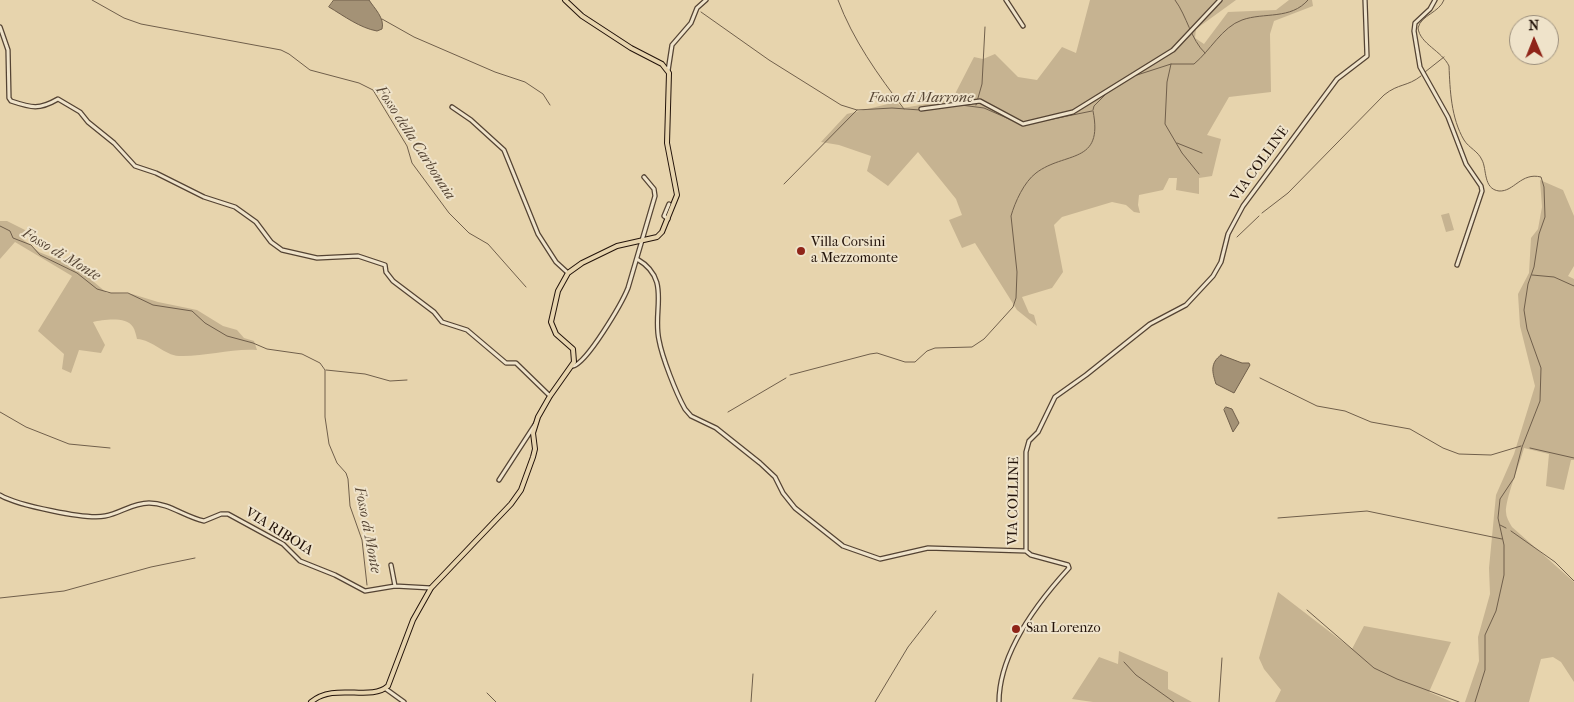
<!DOCTYPE html>
<html>
<head>
<meta charset="utf-8">
<style>
	body { margin:0 }
	#map { position:relative; width:1574px; height:702px; overflow:hidden; background:#e7d4ad; font-family:"IM FELL French Canon",serif }
	canvas { display:block }
	.north { position:absolute; left:1509px; top:15px; width:50px; height:50px; box-sizing:border-box; background:#efe3ca; border:1px solid #9d907d; border-radius:50%; rotate:359deg; font-size:14px; font-weight:700; line-height:20px; text-align:center; color:#23130a }
	.north::after { content:''; display:block; margin:auto; width:18px; height:22px; background:#8f2418; clip-path:polygon(50% 0,100% 100%,50% 72%,0 100%) }
</style>
</head>
<body>
<div id="map">
<canvas width="1574" height="702"></canvas>
<div class="north">N</div>
</div>
<script>
const ctx = document.querySelector('canvas').getContext('2d');
ctx.lineJoin = 'round';
function fillPath(path, color) { ctx.fillStyle = color; ctx.fill(path, 'evenodd'); }
function stroke(path, color, width, dash) { ctx.strokeStyle = color; ctx.lineWidth = width; ctx.lineCap = dash ? 'butt' : 'round'; ctx.setLineDash(dash || []); ctx.stroke(path); }
function write(font, color, halo, rows, align = 'center') {
  ctx.font = font + ' "IM FELL French Canon",serif'; ctx.lineWidth = 4; ctx.setLineDash([]); ctx.textBaseline = 'middle'; ctx.strokeStyle = halo; ctx.fillStyle = color; for (const [text, x, y, turn = 0] of rows) {
    ctx.save(); ctx.translate(x, y); ctx.rotate((+turn || 0) * Math.PI / 180); ctx.textAlign = isNaN(turn) ? turn : align; if (halo) ctx.strokeText(text, 0, 0); ctx.fillText(text, 0, 0); ctx.restore();
  }
}
fillPath(new Path2D(`
	M1090,0H1236L1196,29L1195,38L1204,44L1228,12L1276,10L1289,0H1312L1313,6L1274,21L1270,34L1271,92L1229,97L1207,135L1221,139L1212,176L1199,178V194L1176,190L1177,178H1169L1163,190L1139,195L1138,205L1140,213L1134,212L1126,205L1112,202L1062,217L1054,225L1063,272L1052,288L1022,297L1029,313L1034,315L1037,326L1017,310L975,243L962,248L949,220L962,215L956,199L918,152L888,186L867,171L871,156L839,145L821,142L847,114L896,102L903,108L955,99L956,92L974,57L983,59L995,54L1018,77L1037,80L1062,47L1076,53Z
	M1540,180L1563,190L1574,216V266L1568,276L1574,279V460H1571L1564,490L1546,486L1549,454L1524,448C1520,463 1505,500 1506,512C1506,517 1509,522 1512,527L1574,582V682L1561,662L1553,657L1541,659L1529,702H1465L1479,661L1478,637L1490,594L1489,568L1496,495L1514,454L1535,386L1520,326L1518,294L1529,273L1531,238L1538,229L1542,207Z
	M1449,213L1454,230L1446,232L1441,215Z
	M0,221H7L29,232L21,238L39,252L61,261L88,277L107,293L132,294L158,302L197,310L223,326L237,330L244,338L254,341L257,350C232,348 204,357 179,356C164,355 153,340 137,339C136,335 135,330 133,327C126,316 103,320 93,322L105,345L101,353L79,350L71,373L62,369L64,354L38,331L72,276L15,242L0,259Z
	M1278,592L1352,649L1364,626L1451,642L1429,692L1452,702H1275L1281,690L1264,669L1259,658Z
	M1119,651L1168,672V689L1192,702H1093L1072,699L1099,657L1118,664Z`), '#c6b391');
const water = new Path2D(`
	M334,0H369C374,8 385,18 382,29L377,31C360,28 344,16 329,7Z
	M1221,355L1242,363H1249L1250,365L1234,393L1216,384C1212,372 1210,363 1221,355Z
	M1226,407L1232,409L1239,423L1233,432L1224,410Z`);
fillPath(water, '#a49276');
stroke(water, '#705f4b', 1);
stroke(new Path2D(`
	M92,0L124,18L141,24L281,50L289,54L310,70L359,83L373,90L407,146L412,163L449,213L469,233L488,244L526,287
	M838,0C853,40 878,75 904,109
	M1175,0C1187,16 1191,40 1205,53
	M1444,0C1439,13 1421,15 1418,28C1420,44 1442,51 1449,66C1450,90 1451,118 1464,140C1469,148 1478,151 1482,160C1487,169 1483,189 1499,191C1514,192 1521,172 1541,177L1544,187L1545,217L1539,234L1534,267L1528,284L1524,310L1527,329L1541,368L1540,401L1522,447L1514,478L1500,499L1498,518L1504,545V575L1496,611L1485,635V670L1475,702
	M701,12L769,60L841,105L857,110L892,108L920,110
	M382,19L414,37L495,72L525,82L543,94L550,105
	M1171,64L1167,82L1165,124L1182,153L1199,174
	M1425,72L1444,57
	M1134,76L1171,64H1194C1210,51 1222,27 1242,20C1264,12 1291,20 1308,0
	M961,105L984,108L1016,122
	M976,105L982,84L985,27
	M934,109L955,106
	M1093,110L1094,106L1108,92
	M1043,121L1092,111
	M1177,143L1202,153
	M784,184L857,110
	M1262,213L1288,193L1384,95C1399,83 1407,87 1421,76
	M0,226L10,231L13,238L31,245L40,255L77,273L97,289L111,293H128L153,305L192,311L205,323L227,336L253,343L267,349L302,354L320,363L325,370V417L329,444L337,463L346,473L348,479L350,506L362,540L367,585
	M1237,237L1259,216
	M1532,275L1554,277L1574,286
	M326,370L365,374L390,381L407,380
	M790,375L870,354L877,353L905,362H915L927,351L935,348L972,347L984,339L1013,307L1016,298L1017,272L1011,216C1015,202 1024,182 1036,173C1065,151 1104,165 1093,111
	M1260,378L1317,406L1345,411L1371,422L1410,429L1443,448L1459,454L1491,455L1521,446
	M0,412L26,427L69,444L110,448
	M728,412L786,378
	M1530,448L1574,458
	M1278,518L1367,511L1502,539
	M1500,525L1506,528
	M1511,531L1555,562L1574,581
	M0,598L64,591L151,567L195,558
	M1307,610L1374,668L1397,679L1459,702
	M1124,662L1136,675L1174,702
	M487,693L496,702
	M751,702L753,674
	M875,702L908,647L936,611
	M1219,702L1222,658`), '#705f4b', 1);
const minor = new Path2D(`
	M1006,0L1023,26
	M1435,0L1430,9L1415,23L1414,31L1420,67L1448,117L1466,164L1481,186L1482,191L1457,265
	M0,27L8,50L9,98L11,101C32,108 39,110 58,99L80,112L88,122L114,143L135,166L156,173L204,197L235,207L256,222L271,242L282,250L317,258L358,256L385,265L386,272L393,281L434,312L442,322L467,330L506,363H516L550,396
	M668,71L672,45L691,23L697,8L706,0
	M452,107L471,120L504,150L538,234L556,262L568,273
	M921,109L980,101L1023,124L1073,112L1173,50L1220,0
	M668,219L664,216L669,204
	M637,259C672,279 652,310 659,340C662,357 676,393 685,409L691,416L716,428L760,463L775,477L783,493L795,508L843,546L880,559L928,548L1026,551V452L1029,441L1038,432L1055,397L1086,375L1150,324L1186,305L1213,276L1221,262L1228,234L1243,206L1337,79L1367,56L1365,0
	M573,366C587,363 622,303 628,288L655,196L654,189L644,177
	M499,480L536,423
	M0,495C17,505 86,520 105,516C121,513 132,503 149,503C169,503 185,517 204,521L221,514H228L283,544L300,561L335,575L365,591L395,586L431,588
	M391,565L395,586
	M386,689L404,702
	M999,702C999,653 1037,603 1069,568L1068,565L1031,555L1026,551`);
const major = new Path2D(`
	M311,702C335,682 370,702 388,686L413,620L431,588L511,504L521,490L533,457L535,449L533,433L538,417L550,396L574,362L573,349L556,334L551,322L558,291L568,273L582,263L617,246L657,237L662,232L677,195L667,143L669,73L662,64L631,48L582,16L565,0`);
stroke(minor, '#544333', 5.5);
stroke(major, '#23130a', 6);
stroke(minor, '#efe3ca', 3);
stroke(major, '#e7d4ad', 4);
for (const [x, y, r, color] of [
	[801,251,5,"#8f2418"],
	[1016,629,5,"#8f2418"]
]) { const dot = new Path2D(); dot.arc(x, y, r, 0, 2 * Math.PI); ctx.fillStyle = color; ctx.fill(dot); stroke(dot, '#efe3ca', 2); }
write('14px', '#23130a', '#efe3ca', [
	["VIA COLLINE",1260,164,-54],
	["VIA COLLINE",1014,501,-89],
	["VIA RIBOIA",279,532,32]
]);
write('14px', '#23130a', '#efe3ca', [
	["Villa Corsini",811,243],
	["a Mezzomonte",811,259],
	["San Lorenzo",1026,629]
], 'left');
write('italic 15px', '#574635', '#efe3ca', [
	["Fosso di Marrone",921,98],
	["Fosso della Carbonaia",415,143,57],
	["Fosso di Monte",61,255,31],
	["Fosso di Monte",367,530,79]
]);
</script>
</body>
</html>
